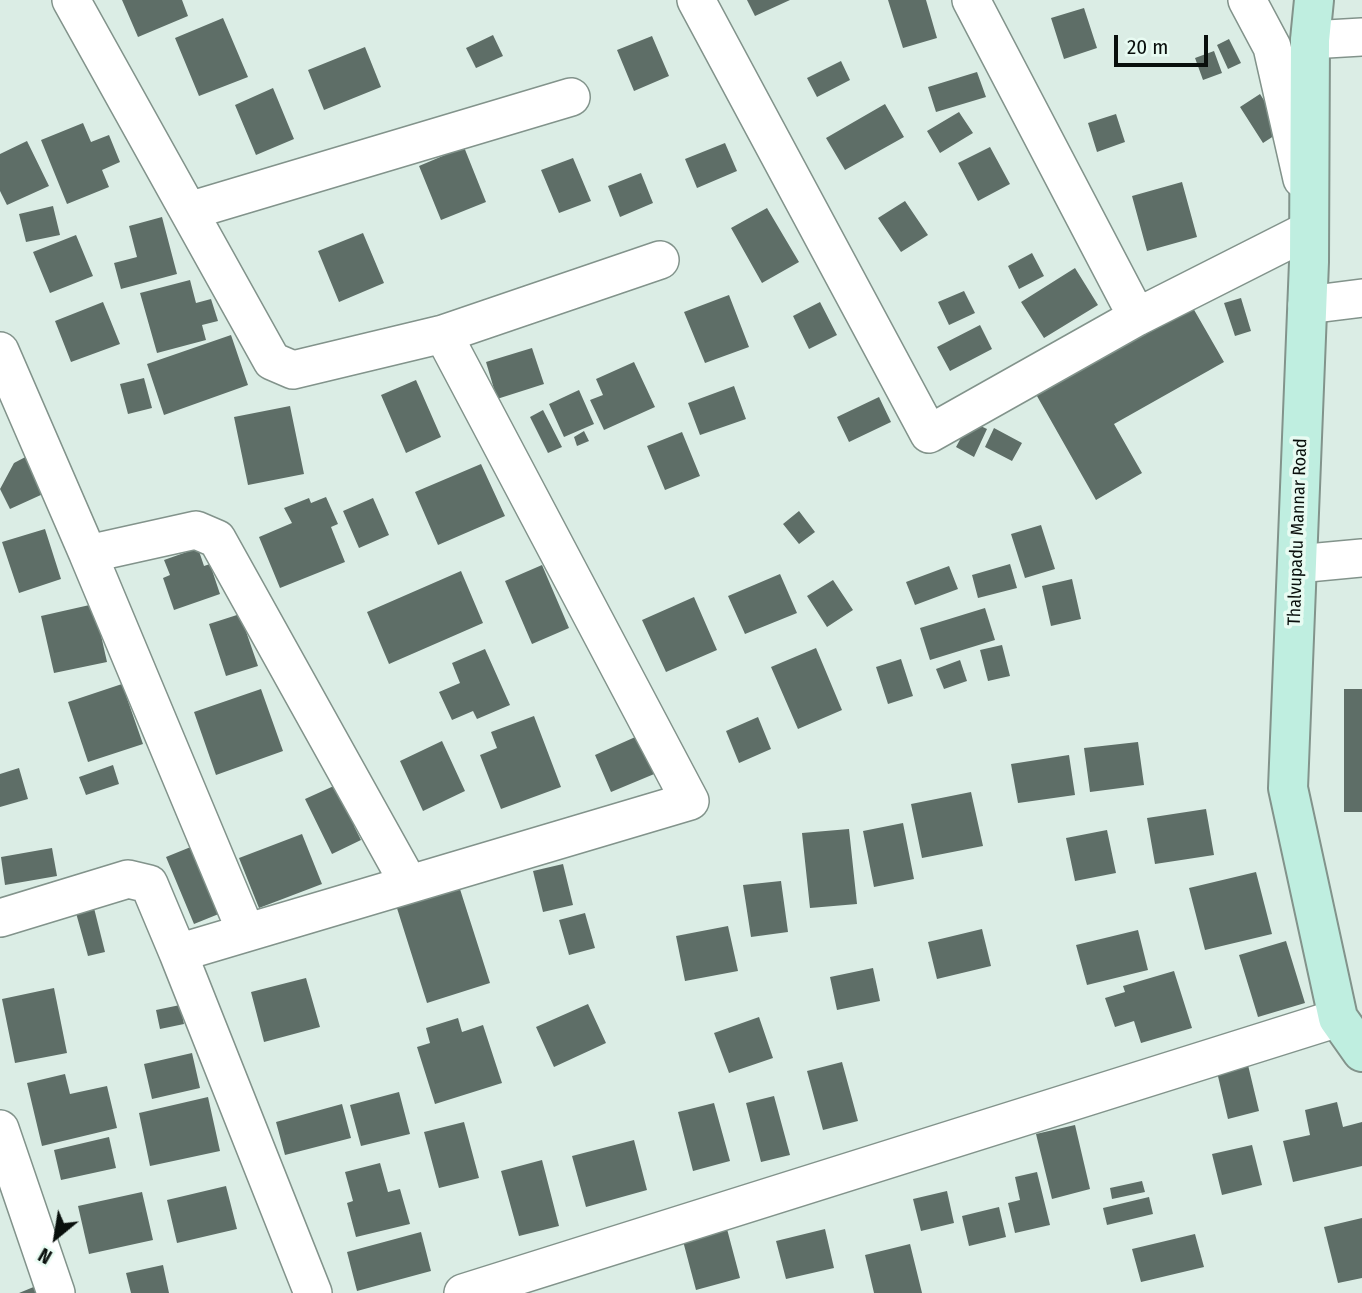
<!DOCTYPE html>
<html>
<head>
<meta charset="utf-8">
<style>
	body { margin:0 }
	#map { position:relative; width:1362px; height:1293px; overflow:hidden; background:#dbede5; font-family:"Fira Sans Condensed",sans-serif }
	canvas { display:block }
	.north { position:absolute; left:21px; top:1202px; width:70px; height:70px; -webkit-text-stroke:5px #e8fbf2; paint-order:stroke; rotate:210deg; font-size:19px; font-weight:700; line-height:28px; text-align:center; color:#090f0c }
	.north::after { content:''; display:block; margin:auto; width:24px; height:32px; background:#090f0c; clip-path:polygon(50% 0,100% 100%,50% 72%,0 100%) }
	.scale { position:absolute; left:1114px; top:35px; width:94px; height:32px; box-sizing:border-box; border:4px solid #090f0c; border-top:0; padding-left:9px; font-size:21px; line-height:24px; white-space:nowrap; color:#090f0c; -webkit-text-stroke:5px #e8fbf2; paint-order:stroke }
</style>
</head>
<body>
<div id="map">
<canvas width="1362" height="1293"></canvas>
<div class="north">N</div>
<div class="scale">20 m</div>
</div>
<script>
const ctx = document.querySelector('canvas').getContext('2d');
ctx.lineJoin = 'round';
function fillPath(path, color) { ctx.fillStyle = color; ctx.fill(path, 'evenodd'); }
function stroke(path, color, width, dash) { ctx.strokeStyle = color; ctx.lineWidth = width; ctx.lineCap = dash ? 'butt' : 'round'; ctx.setLineDash(dash || []); ctx.stroke(path); }
function write(font, color, halo, rows, align = 'center') {
  ctx.font = font + ' "Fira Sans Condensed",sans-serif'; ctx.lineWidth = 7; ctx.setLineDash([]); ctx.textBaseline = 'middle'; ctx.strokeStyle = halo; ctx.fillStyle = color; for (const [text, x, y, turn = 0] of rows) {
    ctx.save(); ctx.translate(x, y); ctx.rotate((+turn || 0) * Math.PI / 180); ctx.textAlign = isNaN(turn) ? turn : align; if (halo) ctx.strokeText(text, 0, 0); ctx.fillText(text, 0, 0); ctx.restore();
  }
}
fillPath(new Path2D(`
	M122,0H182L188,16L138,37Z
	M747,0H790L755,16Z
	M888,0H926L937,38L903,48Z
	M1084,8L1097,48L1064,59L1051,18Z
	M223,18L248,77L199,96L175,38Z
	M493,35L503,56L476,68L466,48Z
	M652,36L669,76L634,91L617,50Z
	M1229,39L1241,63L1228,69L1217,45Z
	M365,47L381,87L324,110L308,70Z
	M1214,51L1222,73L1203,80L1195,58Z
	M841,61L850,80L817,97L807,78Z
	M977,72L986,97L936,112L928,87Z
	M273,88L294,139L256,155L235,105Z
	M1260,94L1283,130L1263,143L1240,107Z
	M885,104L904,137L845,170L826,138Z
	M959,112L973,133L940,153L927,131Z
	M1116,114L1125,142L1097,152L1088,123Z
	M83,123L91,142L109,135L120,162L102,170L109,187L67,204L41,140Z
	M27,141L49,186L7,205L0,191V154Z
	M725,143L737,171L697,188L685,159Z
	M464,147L486,202L441,220L419,166Z
	M990,147L1010,184L978,201L958,163Z
	M573,158L591,201L559,213L541,170Z
	M641,173L653,203L620,217L608,186Z
	M1182,182L1197,237L1147,251L1132,196Z
	M905,201L928,235L901,252L878,218Z
	M53,206L60,235L26,242L19,214Z
	M767,208L799,262L762,283L731,228Z
	M162,217L177,274L121,289L114,263L137,257L129,226Z
	M363,233L384,283L339,302L318,251Z
	M76,235L93,276L50,293L33,252Z
	M1032,253L1044,276L1019,289L1008,266Z
	M1075,268L1098,305L1044,338L1021,302Z
	M190,280L196,303L211,299L218,321L202,325L206,340L157,353L140,293Z
	M964,291L975,313L949,325L938,302Z
	M729,295L749,347L705,363L684,312Z
	M1241,298L1251,331L1235,336L1224,303Z
	M1189,301L1224,362L1114,424L1142,473L1096,500L1033,389Z
	M103,302L120,344L71,362L55,321Z
	M820,302L837,335L809,349L793,316Z
	M980,325L992,349L950,371L937,347Z
	M231,335L248,385L164,415L147,364Z
	M532,348L544,384L497,399L486,362Z
	M634,362L655,407L604,430L590,400L603,395L596,379Z
	M144,378L152,408L128,414L120,384Z
	M416,380L441,437L406,453L381,395Z
	M734,386L746,419L700,435L688,403Z
	M579,390L594,424L564,437L549,404Z
	M879,397L891,422L849,442L837,417Z
	M290,406L304,474L248,485L234,417Z
	M543,410L562,447L548,453L530,417Z
	M970,421L987,429L974,457L956,447Z
	M994,428L1022,443L1012,461L985,447Z
	M584,431L589,441L577,446L574,437Z
	M682,432L700,476L665,490L647,446Z
	M33,453L43,474L35,478L43,494L10,509L0,489L14,463Z
	M481,464L505,516L438,545L415,492Z
	M326,497L338,524L331,527L345,562L280,588L259,537L292,523L284,508L309,498L311,503Z
	M373,498L389,535L359,548L343,511Z
	M799,511L815,532L799,544L783,524Z
	M1041,525L1055,569L1025,578L1011,534Z
	M45,529L61,579L19,593L2,542Z
	M198,548L204,566L210,564L220,594L174,610L163,578L170,575L164,560Z
	M1010,564L1017,588L978,598L972,575Z
	M542,565L569,628L532,644L505,581Z
	M949,566L958,589L915,605L906,582Z
	M461,571L483,623L389,664L367,612Z
	M780,574L797,613L745,634L728,596Z
	M1072,579L1081,619L1051,626L1042,586Z
	M833,580L853,610L827,627L807,596Z
	M694,597L717,650L666,672L642,620Z
	M94,604L107,662L54,673L41,616Z
	M985,608L995,640L930,660L920,628Z
	M240,614L258,666L226,676L209,624Z
	M1002,645L1010,676L988,681L980,650Z
	M816,648L842,710L798,729L771,667Z
	M485,649L510,705L477,719L473,711L452,720L439,692L460,683L452,663Z
	M901,659L913,696L888,704L876,667Z
	M960,660L967,681L944,689L936,669Z
	M122,684L143,744L88,762L68,702Z
	M261,689L283,751L216,775L194,712Z
	M1344,689H1362V812H1344Z
	M534,716L561,787L501,809L480,755L497,748L491,732Z
	M758,717L771,749L739,763L726,731Z
	M642,734L659,772L611,792L595,755Z
	M442,741L465,791L423,811L400,761Z
	M1138,742L1144,785L1090,792L1084,748Z
	M1069,755L1075,795L1018,803L1011,764Z
	M113,765L119,784L86,795L79,777Z
	M19,768L28,799L0,807V774Z
	M336,785L367,820L354,826L361,840L332,854L305,799Z
	M971,792L983,846L922,858L911,804Z
	M1206,809L1214,855L1155,864L1147,818Z
	M903,823L914,879L874,887L863,831Z
	M849,829L857,904L810,908L802,833Z
	M1107,830L1116,873L1075,881L1066,838Z
	M302,834L322,884L259,908L239,858Z
	M203,842L231,909L194,924L166,857Z
	M52,848L57,876L5,885L1,857Z
	M563,864L573,905L543,912L533,871Z
	M1256,872L1272,934L1205,950L1189,888Z
	M781,881L788,932L751,937L743,885Z
	M459,886L490,983L427,1003L396,905Z
	M94,908L105,952L88,956L76,913Z
	M585,913L595,948L569,955L559,920Z
	M728,926L738,971L685,981L676,936Z
	M982,929L991,966L937,979L928,942Z
	M1138,930L1148,970L1087,985L1076,945Z
	M1286,941L1305,1003L1258,1017L1239,955Z
	M873,968L880,1001L837,1010L830,977Z
	M1174,971L1192,1028L1141,1043L1134,1021L1115,1027L1105,998L1125,992L1123,986Z
	M306,978L320,1027L264,1042L251,992Z
	M54,988L67,1053L15,1063L2,999Z
	M588,1004L606,1043L554,1067L536,1027Z
	M180,1005L184,1024L160,1029L156,1010Z
	M759,1017L773,1058L729,1073L714,1033Z
	M458,1018L462,1032L483,1025L502,1083L435,1104L417,1047L430,1043L426,1028Z
	M192,1053L200,1088L152,1099L144,1064Z
	M842,1062L858,1121L823,1130L807,1071Z
	M1248,1065L1259,1111L1228,1119L1217,1072Z
	M65,1074L70,1094L107,1086L117,1128L42,1146L27,1083Z
	M399,1092L410,1134L361,1146L350,1105Z
	M774,1096L790,1155L761,1162L746,1103Z
	M208,1097L220,1151L150,1166L139,1113Z
	M1337,1102L1343,1127L1362,1122V1166L1293,1182L1283,1141L1310,1135L1305,1110Z
	M714,1103L730,1161L693,1171L678,1112Z
	M342,1104L351,1138L285,1155L276,1122Z
	M464,1122L479,1178L439,1188L424,1132Z
	M1075,1125L1090,1189L1052,1199L1036,1134Z
	M109,1137L116,1168L61,1180L54,1150Z
	M634,1140L647,1190L586,1207L572,1156Z
	M1252,1145L1262,1185L1222,1195L1212,1154Z
	M542,1160L559,1226L519,1236L501,1171Z
	M380,1163L388,1192L400,1189L410,1224L356,1237L347,1203L353,1201L345,1172Z
	M1037,1172L1050,1225L1015,1233L1008,1203L1020,1200L1015,1177Z
	M1142,1181L1145,1192L1112,1199L1110,1188Z
	M226,1186L237,1229L177,1243L167,1200Z
	M947,1191L954,1223L921,1231L913,1199Z
	M142,1192L153,1240L89,1254L78,1206Z
	M1149,1197L1153,1214L1107,1225L1103,1208Z
	M999,1207L1006,1237L969,1246L962,1216Z
	M1362,1218V1278L1338,1283L1324,1227Z
	M727,1229L740,1278L696,1290L683,1241Z
	M825,1229L834,1268L786,1279L776,1241Z
	M421,1232L431,1271L357,1291L347,1252Z
	M1195,1234L1204,1267L1141,1282L1132,1249Z
	M910,1244L922,1293H874L865,1255Z
	M163,1265L169,1293H131L126,1273Z
	M36,1286L38,1293H19Z`), '#5e6e67');
const street = new Path2D(`
	M696,0L929,434L1137,317L1309,230
	M971,0L1137,317
	M1247,0L1272,47L1302,179
	M1310,40L1362,37
	M189,211L571,97
	M1307,305L1362,298
	M443,334L660,260
	M0,351L88,554
	M1297,564L1362,558
	M0,918L128,879L149,884L178,953L690,801L443,334L293,370L272,361L71,0
	M246,932L88,554L196,530L217,539L409,884
	M178,953L313,1293
	M0,1129L56,1293
	M463,1293L1338,1018`);
const secondary = new Path2D(`
	M1314,0L1310,40L1309,262L1288,788L1338,1018L1362,1052`);
stroke(street, '#82938b', 40);
stroke(secondary, '#82938b', 42);
stroke(street, '#fff', 37);
stroke(secondary, '#bfeee0', 38);
write('18px', '#090f0c', '#e8fbf2', [
	["Thalvupadu Mannar Road",1298,532,-88]
]);
</script>
</body>
</html>
